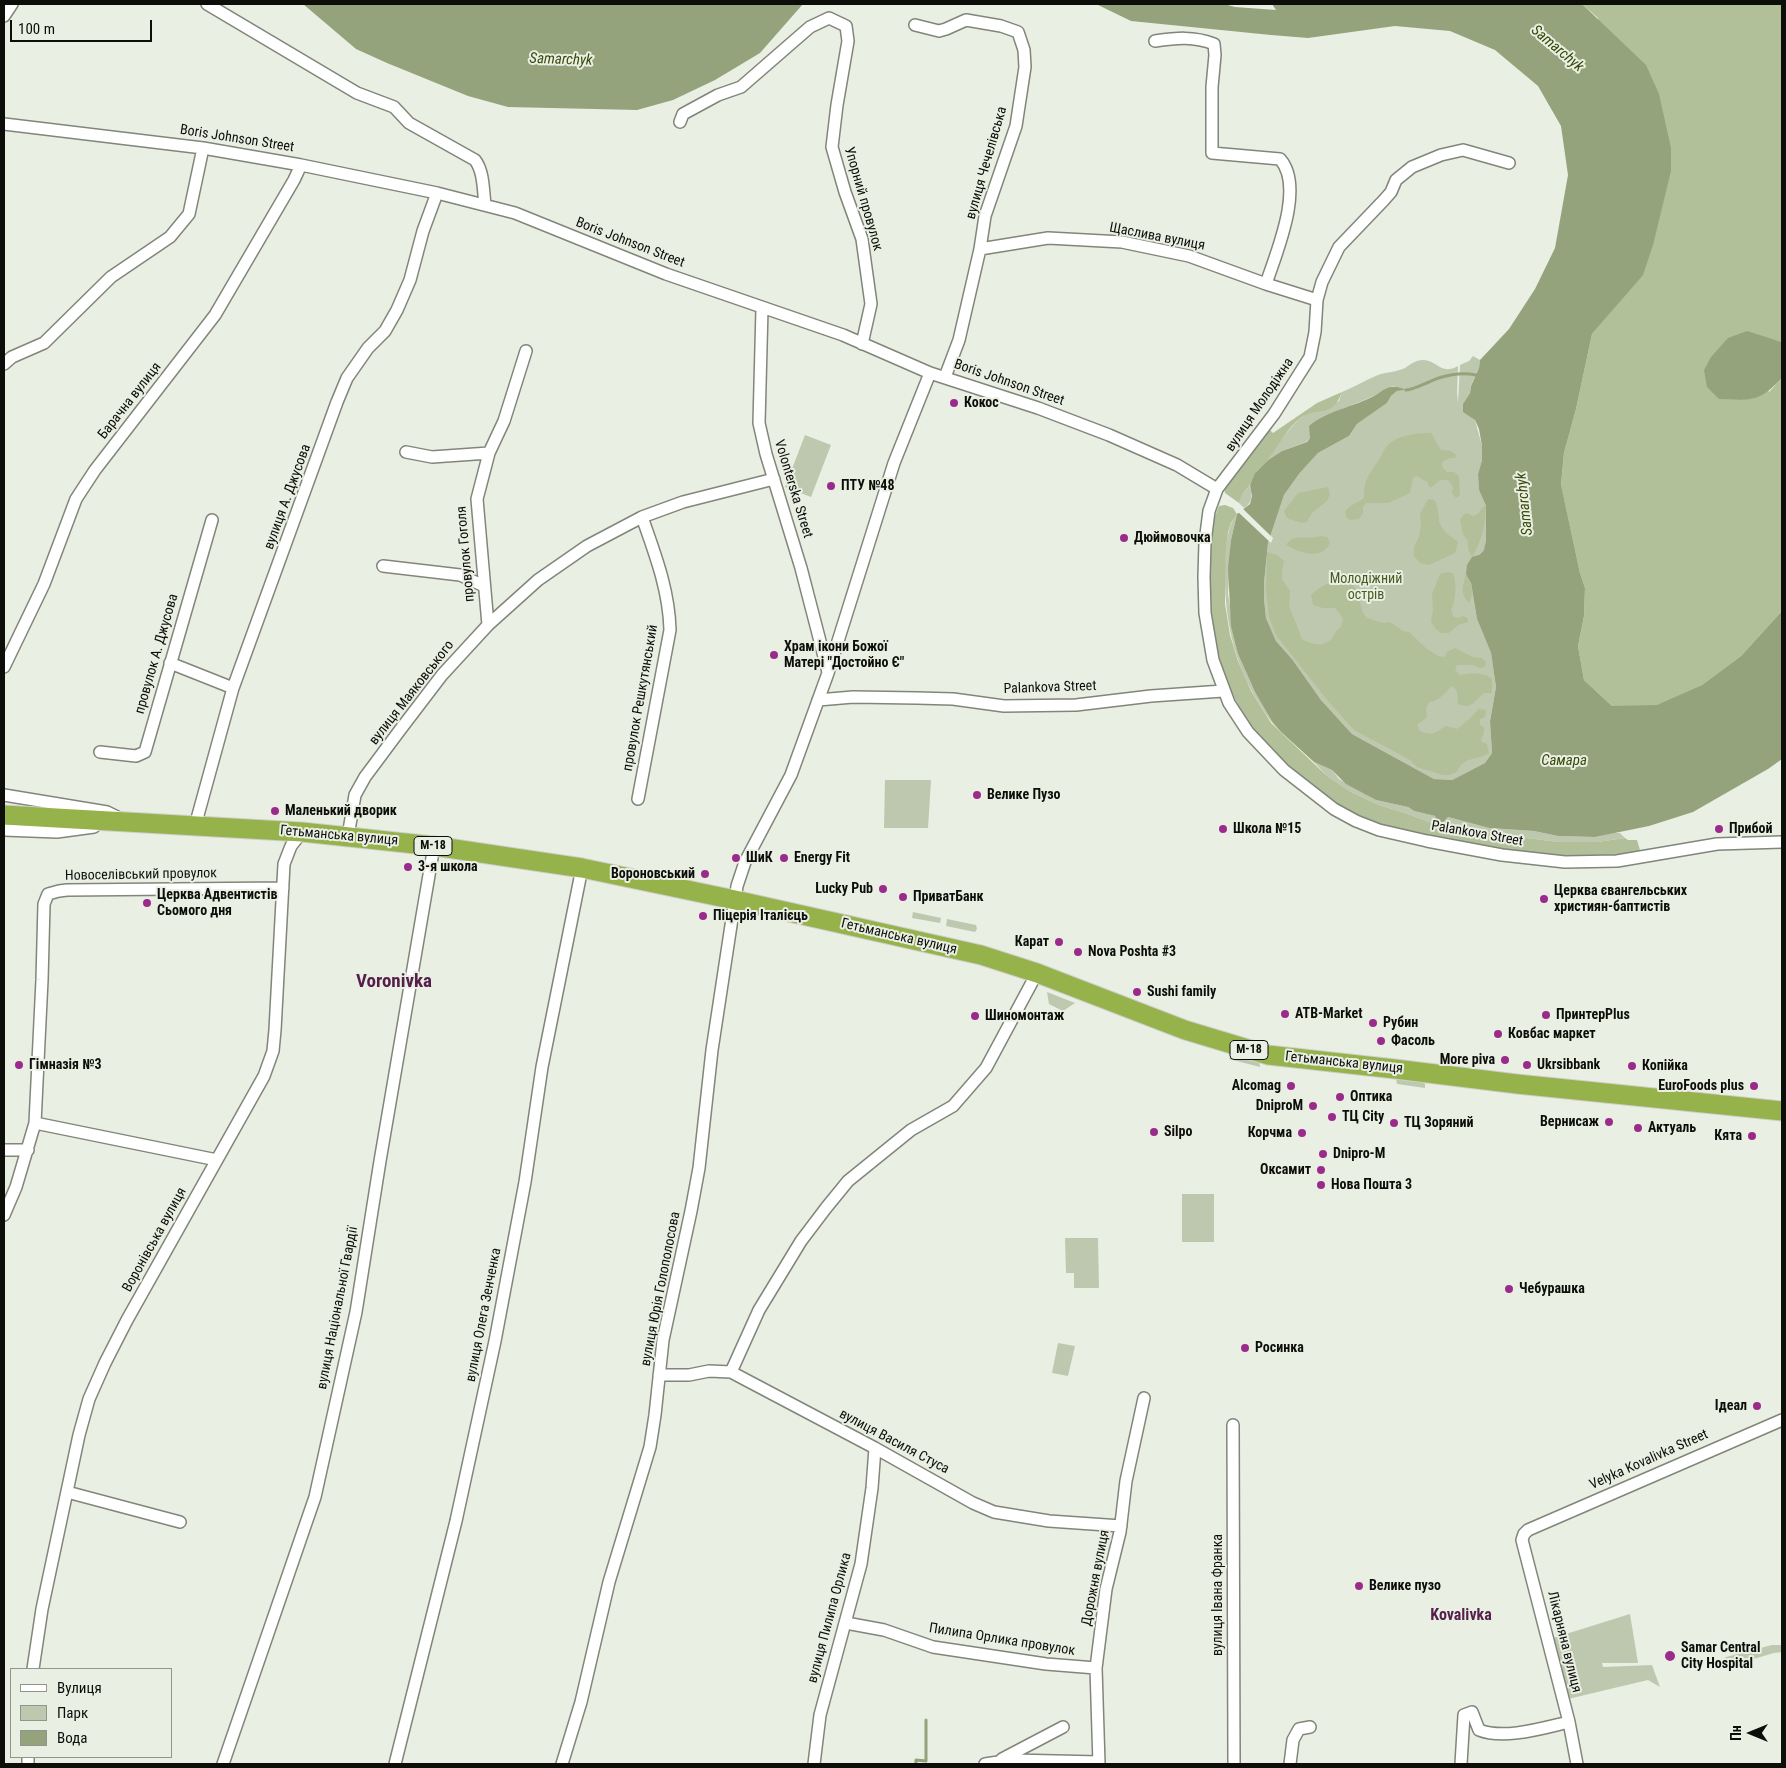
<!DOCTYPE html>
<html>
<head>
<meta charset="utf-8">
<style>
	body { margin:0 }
	#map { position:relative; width:1786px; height:1768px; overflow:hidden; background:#eaefe3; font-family:"Roboto Condensed",sans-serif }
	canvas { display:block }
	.frame { position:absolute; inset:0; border:5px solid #0d0e0a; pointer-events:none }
	.legend { position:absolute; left:10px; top:1668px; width:162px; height:90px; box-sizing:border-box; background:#eaefe3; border:1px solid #92958c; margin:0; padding:6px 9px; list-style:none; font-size:15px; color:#0d0e0a }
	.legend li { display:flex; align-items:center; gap:10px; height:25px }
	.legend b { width:25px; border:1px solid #92958c }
	.north { position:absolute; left:1726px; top:1708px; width:50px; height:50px; -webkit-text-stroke:4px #eaefe3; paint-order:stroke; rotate:270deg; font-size:14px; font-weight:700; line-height:20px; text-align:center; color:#0d0e0a }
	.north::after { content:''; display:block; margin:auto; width:18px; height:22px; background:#0d0e0a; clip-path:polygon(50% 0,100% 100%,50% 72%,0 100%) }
	.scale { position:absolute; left:10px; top:20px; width:142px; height:22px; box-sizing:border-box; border:2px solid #0d0e0a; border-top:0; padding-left:6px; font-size:15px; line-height:18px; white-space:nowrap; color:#0d0e0a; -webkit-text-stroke:4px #eaefe3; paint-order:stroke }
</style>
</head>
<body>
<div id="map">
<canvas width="1786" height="1768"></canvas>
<div class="frame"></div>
<ul class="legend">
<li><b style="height:6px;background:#fff"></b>Вулиця</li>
<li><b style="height:14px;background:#bec8af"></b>Парк</li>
<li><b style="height:14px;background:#94a37c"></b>Вода</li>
</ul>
<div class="north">Пн</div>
<div class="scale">100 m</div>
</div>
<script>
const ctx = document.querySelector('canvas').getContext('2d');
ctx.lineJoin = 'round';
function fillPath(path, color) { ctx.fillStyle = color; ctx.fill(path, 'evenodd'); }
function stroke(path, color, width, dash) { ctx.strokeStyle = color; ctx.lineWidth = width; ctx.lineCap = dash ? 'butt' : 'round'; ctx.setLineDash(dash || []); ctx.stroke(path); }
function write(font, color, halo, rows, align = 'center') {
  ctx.font = font + ' "Roboto Condensed",sans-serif'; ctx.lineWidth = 4; ctx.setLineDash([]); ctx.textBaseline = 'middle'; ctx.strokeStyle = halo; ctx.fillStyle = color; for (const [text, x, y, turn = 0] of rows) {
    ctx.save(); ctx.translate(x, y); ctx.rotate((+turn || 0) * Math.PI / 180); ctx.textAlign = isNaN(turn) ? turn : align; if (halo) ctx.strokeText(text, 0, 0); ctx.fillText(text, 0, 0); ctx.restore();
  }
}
fillPath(new Path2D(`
	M1473,356L1480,360L1479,368L1471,385L1470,393L1463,405V411L1475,420L1482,446V460L1478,474L1479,490L1486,506V539L1485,549L1479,555L1471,583L1477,619L1491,653L1496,687L1490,720L1492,753L1485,763L1452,780L1434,779L1352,734L1321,700L1292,659L1276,641L1266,618L1264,599V583L1268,543L1284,495L1299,474L1318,453L1349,436L1357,424L1387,403L1391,396L1397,391L1405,390L1393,386L1385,389L1376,395L1331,414L1311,433L1310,438L1306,442L1282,451L1268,460C1273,448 1297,418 1309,412C1311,411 1314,411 1317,411C1324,409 1332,404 1339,401L1342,392C1354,387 1366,380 1378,375C1386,372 1397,372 1405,368C1411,364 1414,361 1422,360C1437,359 1440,376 1458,366L1457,392L1458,403L1460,365L1469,361Z
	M805,435L831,445L811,497L785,487Z
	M1250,485C1252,496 1253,502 1244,508L1239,503L1240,497Z
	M1237,514L1231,540L1228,594L1238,654L1255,692L1281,732C1271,723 1265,713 1258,702C1233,661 1224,616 1225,569C1226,549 1225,530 1237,514Z
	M1314,762L1332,770L1339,779L1376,800L1408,807L1414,811L1435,816L1439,824L1448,817L1489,828L1534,831L1558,836L1595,837L1613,833H1620L1625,838L1597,842H1558L1495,834L1434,824L1408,814L1379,805L1351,792L1326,775Z
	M885,780H931L928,828H884Z
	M913,912L941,918L940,923L912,918Z
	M947,919L976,925L977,929L975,932L946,926Z
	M1047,992L1075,1003L1063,1011L1049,1004Z
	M1234,1053L1259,1060L1260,1067L1229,1059Z
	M1396,1078L1423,1082L1425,1084V1088L1397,1084Z
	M1182,1194H1214V1242H1182Z
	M1065,1238H1098L1099,1288H1074V1273H1066Z
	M1058,1343L1075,1346L1068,1376L1052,1373Z
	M1630,1614L1638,1663H1602L1603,1667L1652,1665L1660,1687L1648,1680L1568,1699L1553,1638Z
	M1772,1645H1782V1652L1774,1653L1723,1668L1721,1661L1726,1657Z`), '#bec8af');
fillPath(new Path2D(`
	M1582,4H1782V342L1747,332L1769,392L1782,378V611L1741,656L1702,685L1657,706H1612L1584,680L1578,646L1584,616L1585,588L1580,573L1561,486L1564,453L1576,409L1592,334L1614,308L1598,18Z
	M1342,392C1331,422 1316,403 1297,421C1285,432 1277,448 1267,461C1264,465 1259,468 1256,472C1253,477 1252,482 1249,486C1244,492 1241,495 1239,503L1225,493L1224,486L1267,427L1273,433L1317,403Z
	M1431,433L1441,450L1451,451L1456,455L1455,458H1450L1442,462V467L1447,472H1454L1459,476L1460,495L1456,498L1452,493L1453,487L1449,481C1437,477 1439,483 1430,488L1427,482L1417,476L1413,478L1410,493L1388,503H1366L1363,507V513L1359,519L1350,520L1346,517L1345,511C1350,505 1357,503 1364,498C1363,483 1368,475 1377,463C1381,458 1383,450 1387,446C1397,435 1417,433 1431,433Z
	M1328,487L1330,495L1327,501L1312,513L1307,522L1301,523L1287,518L1284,511L1298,493Z
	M1428,499L1434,500C1440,508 1437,516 1440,524C1443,532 1452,537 1458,542L1455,553L1429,565L1420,563L1414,556V547L1419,537L1421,524L1420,514Z
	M1225,505L1233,508L1237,514L1231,523L1228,532L1226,548L1225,583V604L1230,635L1238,661L1251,691L1271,723L1326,775L1351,792L1379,805L1408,814L1434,824L1495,834L1558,842H1597L1625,838L1628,840H1637L1640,850L1637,852C1622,854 1607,856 1592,857C1551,859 1508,851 1468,844C1424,835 1378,828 1338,806C1327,800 1317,790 1308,783C1251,737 1218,689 1212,615C1209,580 1204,539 1219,506Z
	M1486,506C1485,526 1482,541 1472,557L1468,549V541L1463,534L1460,519L1466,513L1473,516L1478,514L1483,507Z
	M1320,536L1327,537L1330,542C1324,561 1299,553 1286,545C1295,532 1306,541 1320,536Z
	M1267,552L1277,555L1284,561L1282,571V579L1290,591L1289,606L1302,639C1312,645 1325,648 1333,637C1336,632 1336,630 1341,627L1343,618L1335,608H1323L1313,605L1311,595C1322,584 1335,579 1351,580L1357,592L1363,613L1367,618L1383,623L1390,622L1403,631L1409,632L1427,649L1438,656L1445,657L1447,652L1455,648L1473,657L1482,658L1486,662L1485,667L1479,668L1473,665H1457L1455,670L1460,675C1471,673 1484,672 1492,679V693H1484C1475,701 1471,710 1458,704L1457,691L1452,686C1445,692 1440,701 1429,702L1426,708L1427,717L1417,725L1420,731C1433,737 1435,732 1446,726L1457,729C1464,724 1474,715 1478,709L1486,710L1485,717L1480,719V725L1484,727V733L1481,739L1482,742L1487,744L1489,753C1478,761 1464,755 1457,772L1449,775H1443L1417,767L1410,760L1397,753L1354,730L1328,701L1276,635L1269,617L1266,590Z
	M1446,572L1453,573C1457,584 1456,600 1451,610L1453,616L1457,618L1464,616L1468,619V622L1458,625L1449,633H1441L1436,629L1431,622L1433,610L1432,594L1440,574Z
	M1466,574C1471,584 1475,592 1469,603C1459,592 1463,587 1466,574Z`), '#b1c098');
fillPath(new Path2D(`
	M303,4H803L760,53L715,80L673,100L637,110L508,107L468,96L387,63L356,49Z
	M1096,4H1224L1235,7L1276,10L1272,4H1582L1646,65L1659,94L1671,148V171L1653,245L1643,275L1592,334L1576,409L1564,453L1561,485L1580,573L1585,588L1584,616L1578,646L1584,680L1612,706L1657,705L1702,685L1741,656L1782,611V759L1768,769L1693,812L1649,826L1595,837L1558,836L1534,831L1489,828L1448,817L1442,823L1438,824L1435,816L1414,811L1408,807L1376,800L1346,784L1332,770L1314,762L1281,732L1272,721L1255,692L1238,654L1231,626L1228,568L1231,540L1237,514L1250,504L1252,496L1250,485L1255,473L1268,460L1282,451L1307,442L1310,438L1309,426C1327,411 1353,407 1374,396C1380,393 1384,388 1391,387C1396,386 1402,388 1406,390L1397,391L1391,396L1387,403L1357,424L1349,436L1318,453L1299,474L1284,495L1268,543L1264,583V599L1266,618L1276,641L1292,659L1321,700L1352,734L1434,779L1452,780L1485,763L1492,753L1490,721L1496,687L1491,653L1477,619L1471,583L1466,574L1467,565L1472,557L1479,555L1484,550L1486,540V506L1479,490L1478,474L1482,460V446L1479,429L1475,420L1463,412V404L1470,393L1471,386L1479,368L1480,360L1509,329L1535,289L1555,248L1568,175L1561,126L1538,86L1495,50L1450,31L1395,26L1308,38L1271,35L1131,21Z
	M1747,331L1782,342V378C1758,403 1752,400 1719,399L1707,387L1704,370L1711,357L1728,338Z`), '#94a37c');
fillPath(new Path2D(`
	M1241,507L1273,538L1271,543L1237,511Z`), '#eaefe3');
stroke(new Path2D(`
	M1406,390C1415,389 1421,385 1429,382C1443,375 1461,372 1476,375
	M916,1764V1760L926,1761V1720`), '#94a37c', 3);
const minor = new Path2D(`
	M207,4L357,93L394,107L409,123L475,160C484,172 483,190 485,204
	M4,16L12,4
	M915,25L939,31L946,29L966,20L1001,26L1018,32L1024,50L1025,67L1016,126L985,216L980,249L959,340L945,377
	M1155,41C1176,38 1194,36 1214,44L1215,55L1212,87V153L1280,159C1305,187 1276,253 1266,284
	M680,122L683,114L718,95L741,87L810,27L829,18L846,26L848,41L837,105L832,147L845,192L862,239L871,304L862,344
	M4,124L203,148L301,165L437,193L515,213L666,274L843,335L930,373L1038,408L1109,435L1177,465L1217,489
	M1509,163L1463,150L1441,155L1412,167L1396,180L1391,192L1384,200L1339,247L1322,282L1317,300L1315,332L1310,357L1274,414L1217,489L1209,511L1205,542L1204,577L1205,613L1213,660L1229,703L1248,732L1284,770L1334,809L1356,821L1379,830L1427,841L1502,855L1565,862L1617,861L1717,844L1782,842
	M980,249L1048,238L1122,242L1189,256L1266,284L1317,300
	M762,309L759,423L766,454L801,568L828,672
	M4,364L12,357L44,343L111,277L170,237L189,214L203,148
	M406,452L432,457L489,453
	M383,566L460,575L484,586
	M488,625L477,499L489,453L504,421L526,351
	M170,663L233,688
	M4,667L44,584L76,499L95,470L215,315L294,180L301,165
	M818,700L853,697L917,698L953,699L1004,706L1076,705L1151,696L1223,691
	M100,752L136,756L145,752L212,520
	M4,795L107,812L117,817
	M638,799L670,630C669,590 655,554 642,517
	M195,826L233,688L337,402L347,378L368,348L385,331L397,310L410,280L423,231L437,193
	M4,830L57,832L94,827
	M348,836L355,795L365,777L400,730L442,675L488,625L538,580L587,546L642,517L683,502L774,479
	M35,1123L217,1160
	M4,1150H28
	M4,1215L16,1187L35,1123L42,980L44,904L48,894L59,891L67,890L283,888
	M731,1372L759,1310L801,1241L826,1208L848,1181L911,1130L953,1106L986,1068L1037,973
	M659,1375H689L709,1371L731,1372L875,1448L973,1503L994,1512L1049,1521L1121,1526
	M1233,1425L1234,1764
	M67,1492L180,1522
	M846,1623L884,1630L933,1647L1046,1664L1096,1668
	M33,1669L42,1609L79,1435L89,1399L105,1363L127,1320L264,1076L273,1051L275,1030L284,864L291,846L302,832
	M28,1757V1764
	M1002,1759L1063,1727
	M223,1764L315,1497L356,1312L380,1161L434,846
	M395,1764L456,1521L495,1341L525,1182L542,1067L582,868
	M562,1764L581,1702L609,1582L650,1447L655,1415L663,1340L691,1211L699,1168L712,1050L737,886L745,862L791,775L828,673L894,463L930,373
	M814,1764L820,1715L861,1564L872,1488L875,1448
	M985,1764L1012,1760L1099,1762
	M1099,1764L1096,1668L1106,1589L1120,1532L1126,1481L1144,1398
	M1290,1764L1293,1740L1299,1729L1310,1727
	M1461,1764L1464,1715L1472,1712L1479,1730C1504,1740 1543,1728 1569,1722
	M1577,1764L1569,1722L1522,1540L1524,1534L1528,1530L1782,1420`);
const trunk = new Path2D(`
	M4,815L302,832L434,846L582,868L735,900L981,955L1037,973L1185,1030L1268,1055L1395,1069L1517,1084L1782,1111`);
stroke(minor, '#81857a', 14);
stroke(trunk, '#cfcfce', 21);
stroke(minor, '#fff', 11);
stroke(trunk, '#96b34b', 19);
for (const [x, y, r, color] of [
	[954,403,5,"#9b2b8a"],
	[831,486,5,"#9b2b8a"],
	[1124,538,5,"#9b2b8a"],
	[774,655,5,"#9b2b8a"],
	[977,795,5,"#9b2b8a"],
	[275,811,5,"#9b2b8a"],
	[1223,829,5,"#9b2b8a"],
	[1719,829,5,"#9b2b8a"],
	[736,858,5,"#9b2b8a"],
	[784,858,5,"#9b2b8a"],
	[408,867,5,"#9b2b8a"],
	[705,874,5,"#9b2b8a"],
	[883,889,5,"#9b2b8a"],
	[903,897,5,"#9b2b8a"],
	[1544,899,5,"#9b2b8a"],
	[147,903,5,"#9b2b8a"],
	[703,916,5,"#9b2b8a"],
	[1059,942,5,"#9b2b8a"],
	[1078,952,5,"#9b2b8a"],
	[1137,992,5,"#9b2b8a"],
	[1285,1014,5,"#9b2b8a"],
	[1546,1015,5,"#9b2b8a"],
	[975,1016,5,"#9b2b8a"],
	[1373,1023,5,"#9b2b8a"],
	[1498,1034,5,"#9b2b8a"],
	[1381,1041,5,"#9b2b8a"],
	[1505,1060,5,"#9b2b8a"],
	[19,1065,5,"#9b2b8a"],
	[1527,1065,5,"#9b2b8a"],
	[1632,1066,5,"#9b2b8a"],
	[1291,1086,5,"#9b2b8a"],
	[1754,1086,5,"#9b2b8a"],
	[1340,1097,5,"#9b2b8a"],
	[1313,1106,5,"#9b2b8a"],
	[1332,1117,5,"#9b2b8a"],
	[1609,1122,5,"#9b2b8a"],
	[1394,1123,5,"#9b2b8a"],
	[1638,1128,5,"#9b2b8a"],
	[1154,1132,5,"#9b2b8a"],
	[1302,1133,5,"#9b2b8a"],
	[1752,1136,5,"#9b2b8a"],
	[1323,1154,5,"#9b2b8a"],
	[1321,1170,5,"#9b2b8a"],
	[1321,1185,5,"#9b2b8a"],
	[1509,1289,5,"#9b2b8a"],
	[1245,1348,5,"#9b2b8a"],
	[1757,1406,5,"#9b2b8a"],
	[1359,1586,5,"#9b2b8a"],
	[1670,1656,6,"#9b2b8a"]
]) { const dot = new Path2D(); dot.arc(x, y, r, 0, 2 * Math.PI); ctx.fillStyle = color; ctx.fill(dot); stroke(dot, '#eaefe3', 2); }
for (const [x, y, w] of [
	[433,846,38],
	[1249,1050,38]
]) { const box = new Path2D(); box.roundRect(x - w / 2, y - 9.5, w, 19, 4); ctx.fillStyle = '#eaefe3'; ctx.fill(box); stroke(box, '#0d0e0a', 1); }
write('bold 12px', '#0d0e0a', null, [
	["М-18",433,846],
	["М-18",1249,1050]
]);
write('14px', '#0d0e0a', '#eaefe3', [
	["Boris Johnson Street",237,139,9],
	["вулиця Чечелівська",987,163,-74],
	["Упорний провулок",863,199,74],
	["Щаслива вулиця",1157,237,11],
	["Boris Johnson Street",630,243,21],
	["Boris Johnson Street",1009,383,19],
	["Барачна вулиця",130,401,-52],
	["вулиця Молодіжна",1260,405,-56],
	["Volonterska Street",793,489,73],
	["вулиця А. Джусова",288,497,-70],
	["провулок Гоголя",466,554,-95],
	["провулок А. Джусова",157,654,-74],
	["Palankova Street",1050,688,-2],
	["вулиця Маяковського",412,693,-52],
	["провулок Решкутянський",641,698,-80],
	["Palankova Street",1477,834,10],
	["Гетьманська вулиця",339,836,5],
	["Новоселівський провулок",141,875,-1],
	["Гетьманська вулиця",899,937,13],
	["Гетьманська вулиця",1344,1063,6],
	["Воронівська вулиця",155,1240,-61],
	["вулиця Юрія Голополосова",661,1289,-79],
	["вулиця Національної Гвардії",338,1308,-79],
	["вулиця Олега Зенченка",484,1315,-79],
	["вулиця Василя Стуса",894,1442,28],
	["Velyka Kovalivka Street",1649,1460,-24],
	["Дорожня вулиця",1096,1578,-79],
	["вулиця Івана Франка",1218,1595,-90],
	["вулиця Пилипа Орлика",830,1618,-75],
	["Пилипа Орлика провулок",1002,1640,9],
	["Лікарняна вулиця",1564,1642,76]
]);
write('bold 14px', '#0d0e0a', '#eaefe3', [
	["Кокос",964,403],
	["ПТУ №48",841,486],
	["Дюймовочка",1134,538],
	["Храм ікони Божої",784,647],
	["Матері \"Достойно Є\"",784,663],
	["Велике Пузо",987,795],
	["Маленький дворик",285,811],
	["Школа №15",1233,829],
	["Прибой",1729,829],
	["ШиК",746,858],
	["Energy Fit",794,858],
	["3-я школа",418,867],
	["Вороновський",695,874,"right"],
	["Lucky Pub",873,889,"right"],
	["Церква євангельських",1554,891],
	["християн-баптистів",1554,907],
	["Церква Адвентистів",157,895],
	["Сьомого дня",157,911],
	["ПриватБанк",913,897],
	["Піцерія Італієць",713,916],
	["Карат",1049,942,"right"],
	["Nova Poshta #3",1088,952],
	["Sushi family",1147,992],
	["ATB-Market",1295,1014],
	["ПринтерPlus",1556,1015],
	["Шиномонтаж",985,1016],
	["Рубин",1383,1023],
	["Ковбас маркет",1508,1034],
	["Фасоль",1391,1041],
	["More piva",1495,1060,"right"],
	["Гімназія №3",29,1065],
	["Ukrsibbank",1537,1065],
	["Копійка",1642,1066],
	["Alcomag",1281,1086,"right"],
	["EuroFoods plus",1744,1086,"right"],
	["Оптика",1350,1097],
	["DniproM",1303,1106,"right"],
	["ТЦ City",1342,1117],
	["Вернисаж",1599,1122,"right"],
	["ТЦ Зоряний",1404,1123],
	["Актуаль",1648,1128],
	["Silpo",1164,1132],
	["Корчма",1292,1133,"right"],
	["Кята",1742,1136,"right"],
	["Dnipro-M",1333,1154],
	["Оксамит",1311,1170,"right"],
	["Нова Пошта 3",1331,1185],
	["Чебурашка",1519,1289],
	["Росинка",1255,1348],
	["Ідеал",1747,1406,"right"],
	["Велике пузо",1369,1586],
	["Samar Central",1681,1648],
	["City Hospital",1681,1664]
], 'left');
write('14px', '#495c20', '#eaefe3', [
	["Молодіжний",1366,579],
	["острів",1366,595]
]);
write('italic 15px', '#374909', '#eaefe3', [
	["Samarchyk",1557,49,40],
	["Samarchyk",561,60,2],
	["Samarchyk",1525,504,-96],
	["Самара",1564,761]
]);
write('bold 16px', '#551f4b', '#eaefe3', [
	["Kovalivka",1461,1616]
]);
write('bold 19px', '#551f4b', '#eaefe3', [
	["Voronivka",394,982]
]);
</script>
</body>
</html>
